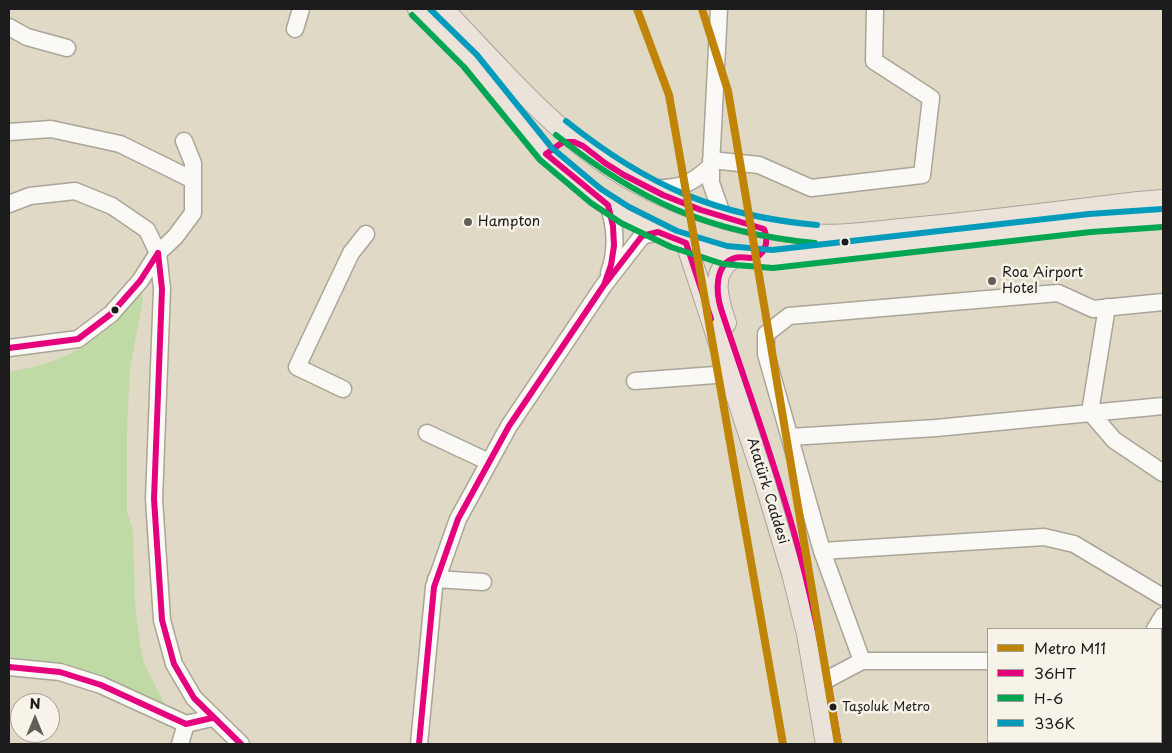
<!DOCTYPE html>
<html>
<head>
<meta charset="utf-8">
<style>
	body { margin:0 }
	#map { position:relative; width:1172px; height:753px; overflow:hidden; background:#e0d9c6; font-family:"Playpen Sans",sans-serif }
	canvas { display:block }
	.frame { position:absolute; inset:0; border:10px solid #1c1c1c; pointer-events:none }
	.legend { position:absolute; left:987px; top:628px; width:175px; height:115px; box-sizing:border-box; background:#f7f3e8; border:1px solid #9f9d96; margin:0; padding:6px 9px; list-style:none; font-size:15px; color:#1c1c1c }
	.legend li { display:flex; align-items:center; gap:10px; height:25px }
	.legend b { width:25px; border:1px solid #9f9d96 }
	.north { position:absolute; left:10px; top:693px; width:50px; height:50px; box-sizing:border-box; background:#f7f3e8; border:1px solid #9f9d96; border-radius:50%; rotate:0deg; font-size:14px; font-weight:700; line-height:20px; text-align:center; color:#1c1c1c }
	.north::after { content:''; display:block; margin:auto; width:18px; height:22px; background:#615e58; clip-path:polygon(50% 0,100% 100%,50% 72%,0 100%) }
</style>
</head>
<body>
<div id="map">
<canvas width="1172" height="753"></canvas>
<div class="frame"></div>
<ul class="legend">
<li><b style="height:6px;background:#c08407"></b>Metro M11</li>
<li><b style="height:6px;background:#e5007d"></b>36HT</li>
<li><b style="height:6px;background:#00a651"></b>H-6</li>
<li><b style="height:6px;background:#039bbc"></b>336K</li>
</ul>
<div class="north">N</div>
</div>
<script>
const ctx = document.querySelector('canvas').getContext('2d');
ctx.lineJoin = 'round';
function fillPath(path, color) { ctx.fillStyle = color; ctx.fill(path, 'evenodd'); }
function stroke(path, color, width, dash) { ctx.strokeStyle = color; ctx.lineWidth = width; ctx.lineCap = dash ? 'butt' : 'round'; ctx.setLineDash(dash || []); ctx.stroke(path); }
function write(font, color, halo, rows, align = 'center') {
  ctx.font = font + ' "Playpen Sans",sans-serif'; ctx.lineWidth = 5; ctx.setLineDash([]); ctx.textBaseline = 'middle'; ctx.strokeStyle = halo; ctx.fillStyle = color; for (const [text, x, y, turn = 0] of rows) {
    ctx.save(); ctx.translate(x, y); ctx.rotate((+turn || 0) * Math.PI / 180); ctx.textAlign = isNaN(turn) ? turn : align; if (halo) ctx.strokeText(text, 0, 0); ctx.fillText(text, 0, 0); ctx.restore();
  }
}
fillPath(new Path2D(`
	M138,292L142,293L143,299L130,369L127,429V512L133,530L135,605L140,643L144,663L167,709L9,660V372C32,368 58,361 79,349C103,335 120,312 138,292Z`), '#c0daa6');
const minor = new Path2D(`
	M719,9L711,166V183L723,217
	M9,27L27,37L67,48
	M295,29L301,9
	M9,132L51,129L120,144L193,180
	M711,160L759,165L811,188L922,175L931,98L874,61L875,9
	M651,189C681,187 688,187 711,166
	M9,204L30,196L75,191L112,206L147,230L158,253L162,289L154,499L162,620L174,664L194,698L241,744
	M608,205C616,226 617,252 609,273
	M1107,307L1090,412L1114,440L1163,473
	M9,348L78,339L111,314L140,281L158,253L175,237L193,213V163L184,141
	M635,381L715,375L728,373
	M343,389L297,367L351,253L366,234
	M427,433L489,462
	M790,437L936,428L1163,406
	M822,551L1044,537L1074,544L1163,597
	M436,579L483,582
	M1155,629L1163,616
	M862,661L822,551L766,354V334L789,316L1058,293L1093,309L1163,302
	M9,667L60,672L101,685L186,724L212,718
	M816,680L828,679L862,661H988
	M1031,742V744
	M1112,742L1113,744
	M180,744L186,724
	M419,744L434,587L458,519L509,426L604,285L642,236L658,232
	M1012,744L1018,742`);
const major = new Path2D(`
	M418,9L470,61L546,154L596,196L625,215L674,239L725,255L772,259L1090,223L1163,218
	M443,9C494,61 543,120 603,162C662,203 735,227 806,234C840,237 876,231 911,228C987,221 1063,211 1138,202L1163,200
	M686,243L765,483L793,577L807,634L826,744
	M726,323C718,299 708,270 737,256`);
stroke(minor, '#a9a598', 19);
stroke(major, '#a9a598', 22);
stroke(minor, '#faf9f6', 16);
stroke(major, '#ebe3da', 20);
stroke(new Path2D(`
	M158,253L162,289L154,499L162,620L174,664L194,698L241,744
	M605,284L642,236L658,232L686,243L711,319
	M9,348L78,339L111,314L140,281L158,253
	M9,667L60,672L101,685L186,724L212,718
	M419,744L434,587L458,519L509,426L604,285L611,265L614,246L613,226L608,205L546,154L563,142H574L583,146L605,163L624,175L663,195L701,210L764,229C769,241 766,257 750,258C745,258 740,256 735,258C714,264 716,293 721,309C745,382 772,454 793,529C813,599 827,672 839,744`), '#e5007d', 6);
stroke(new Path2D(`
	M412,15L464,67L540,160L591,203L621,223L671,247L723,264L773,268L1091,232L1163,227
	M556,135C638,201 710,233 815,243`), '#00a651', 6);
stroke(new Path2D(`
	M430,9L477,55L552,148L601,189L629,207L677,231L727,246L772,250L1089,214L1162,209
	M566,121C646,185 715,216 817,225`), '#039bbc', 6);
stroke(new Path2D(`
	M637,9L669,95L783,744
	M702,9L728,91L838,744`), '#c08407', 8);
for (const [x, y, r, color] of [
	[468,222,5,"#615e58"],
	[845,242,4.5,"#1c1c1c"],
	[992,281,5,"#615e58"],
	[115,310,4.5,"#1c1c1c"],
	[833,707,4.5,"#1c1c1c"]
]) { const dot = new Path2D(); dot.arc(x, y, r, 0, 2 * Math.PI); ctx.fillStyle = color; ctx.fill(dot); stroke(dot, '#f7f3e8', 2); }
write('13px', '#1c1c1c', '#f7f3e8', [
	["Taşoluk Metro",842,707]
], 'left');
write('14px', '#1c1c1c', '#f7f3e8', [
	["Hampton",478,222],
	["Roa Airport",1002,273],
	["Hotel",1002,289]
], 'left');
write('14px', '#1c1c1c', '#f7f3e8', [
	["Atatürk Caddesi",767,491,73]
]);
</script>
</body>
</html>
